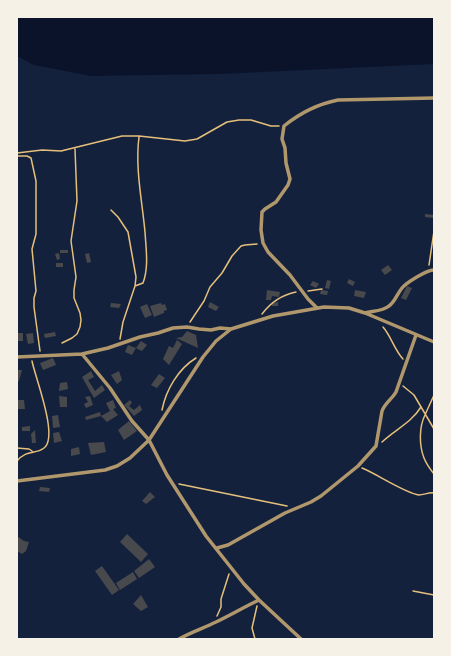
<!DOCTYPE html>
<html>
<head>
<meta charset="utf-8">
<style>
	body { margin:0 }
	#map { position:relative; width:451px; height:656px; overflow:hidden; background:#14213d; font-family:"Exo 2",sans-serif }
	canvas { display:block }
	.frame { position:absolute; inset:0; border:18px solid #f6f1e7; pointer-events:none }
</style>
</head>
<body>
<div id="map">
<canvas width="451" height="656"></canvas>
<div class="frame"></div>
</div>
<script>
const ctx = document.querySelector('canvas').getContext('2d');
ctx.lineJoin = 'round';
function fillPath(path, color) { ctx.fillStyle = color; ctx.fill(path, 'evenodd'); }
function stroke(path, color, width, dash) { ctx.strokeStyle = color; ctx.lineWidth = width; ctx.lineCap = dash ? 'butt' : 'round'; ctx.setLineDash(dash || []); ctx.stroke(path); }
fillPath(new Path2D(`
	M17,17H434V64L220,74L91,76L34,65L17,56Z`), '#0b132b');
fillPath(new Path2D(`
	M425,214L434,215V218L425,217Z
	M60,250H68V253H60Z
	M59,253L60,259L57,260L55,254Z
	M89,253L91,262L87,263L85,254Z
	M56,263H63V267H56Z
	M388,265L392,270L385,275L381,270Z
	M349,279L355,282L353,286L347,283Z
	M327,280L331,281L329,289L325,288Z
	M313,281L319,284L316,288L310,285Z
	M407,286L412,288L406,300L401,298Z
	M267,290L280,292L279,297L272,296L271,300H266Z
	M321,290L328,291L327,295L320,294Z
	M355,290L366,292L364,298L354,296Z
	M210,302L219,307L216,311L208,307Z
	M278,302V306H272V303Z
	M111,303L121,304L119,308L110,307Z
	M161,303L162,305L165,304L167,310L164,311V313L154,317L150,306Z
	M147,304L152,315L145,318L140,307Z
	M187,331L196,335L198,348L176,338L182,337Z
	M55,332L56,336L45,338L44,334Z
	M17,333H23V341H17Z
	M33,333L34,343L28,344L26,334Z
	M177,340L182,344L169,365L163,359L169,346L173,348Z
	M141,341L147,345L142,351L136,348L132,355L125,352L128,345L136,348Z
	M53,358L56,365L43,370L40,363Z
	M17,370H22L19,381H17Z
	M91,371L94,377L88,380L95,391L102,385L105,390L94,398L82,377Z
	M119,371L122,380L117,384L111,375Z
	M159,374L165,378L157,388L151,385Z
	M67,382L68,389L59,391L60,383Z
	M59,396L67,397V407H60Z
	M90,396L93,405L86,408L84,404L88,402L85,397Z
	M18,400H24L25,409H18Z
	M113,400L116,408L113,409L118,415L107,422L101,416L110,411L106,403Z
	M130,400L132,403L129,406L134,410L140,405L142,410L134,416L124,405Z
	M100,412L101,416L86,420L85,417Z
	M58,415L60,427L53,428L52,416Z
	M129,421L137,431L124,440L118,430Z
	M30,426V431H22V427Z
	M35,430L36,443H32L31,434Z
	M59,432L62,441L54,443L53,433Z
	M104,442L106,452L91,455L88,443Z
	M79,447L80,454L71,456V449Z
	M40,487L50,488L49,492L39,491Z
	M150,492L155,497L146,504L142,501Z
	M127,534L148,554L141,562L120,542Z
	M17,536L24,541L29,542L26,551L22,554L17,551Z
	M149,559L155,567L139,578L134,571Z
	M102,566L119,590L112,595L95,571Z
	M133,572L137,579L120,590L116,583Z
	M141,595L148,607L141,611L133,604Z`), '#48494c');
stroke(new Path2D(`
	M17,153L42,150L61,151L122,136H139L185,141L197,139L227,122L239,120H251L271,126H279
	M17,156H27L31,158L36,181V234L32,249L36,291L34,298V307L40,351
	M111,210L118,217L128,232L136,277L135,286L123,322L120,339
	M429,265L434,231
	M135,286L143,283C149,267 146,249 145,232C142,200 135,168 139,137
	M308,291L322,289
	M262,314C271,302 281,295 296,292
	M190,322L204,301L210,287L222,273L232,256L241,246L245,245L257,244
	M383,327C391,336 394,349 403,359
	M62,343L72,338L77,334L80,327L81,320L80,313L74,298V290L76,277L71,241L77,201L75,149
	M403,386L414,395L434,429
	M434,395C431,402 428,408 425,415C419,427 419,445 424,458C426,463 430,469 434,474
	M162,410C166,390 178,369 196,358
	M382,442C396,429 411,423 421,407
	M17,448L29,449L32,451
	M17,461C27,449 35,455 44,448C59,437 35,377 32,361
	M362,468C377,474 405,493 419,495C424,495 429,492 434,493
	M179,484L287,506
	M413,591L434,595
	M217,616L221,607V599L229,574
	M255,639L252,628L257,606`), '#e5c07b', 1.5);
stroke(new Path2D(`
	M317,308L308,299L290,275L268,252L263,243L261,230L262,212L265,209L276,202L288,185L290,179L286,163L285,148L282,139L284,126C300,113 318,104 338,100L434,98
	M365,313C373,311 383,311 389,306C395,302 397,294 402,288C406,283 428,269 434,270
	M82,354L110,388L132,421L149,440L167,475L206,536L244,584L259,600L301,639
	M17,357L82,354L108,348L140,337L158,333L173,328L187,327L199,329L211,330L220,328L231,329
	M17,481L105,470L117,466L130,458L149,440L203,357L216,341L231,329L273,316L324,307L349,308L365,313L434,342
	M217,548L228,545L285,513L311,502L321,496L358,466L376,446L382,411C385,403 392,399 396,392L416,335
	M179,639C191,632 204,628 216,622C231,615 244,607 259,600`), '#b1986c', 3.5);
</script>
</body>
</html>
